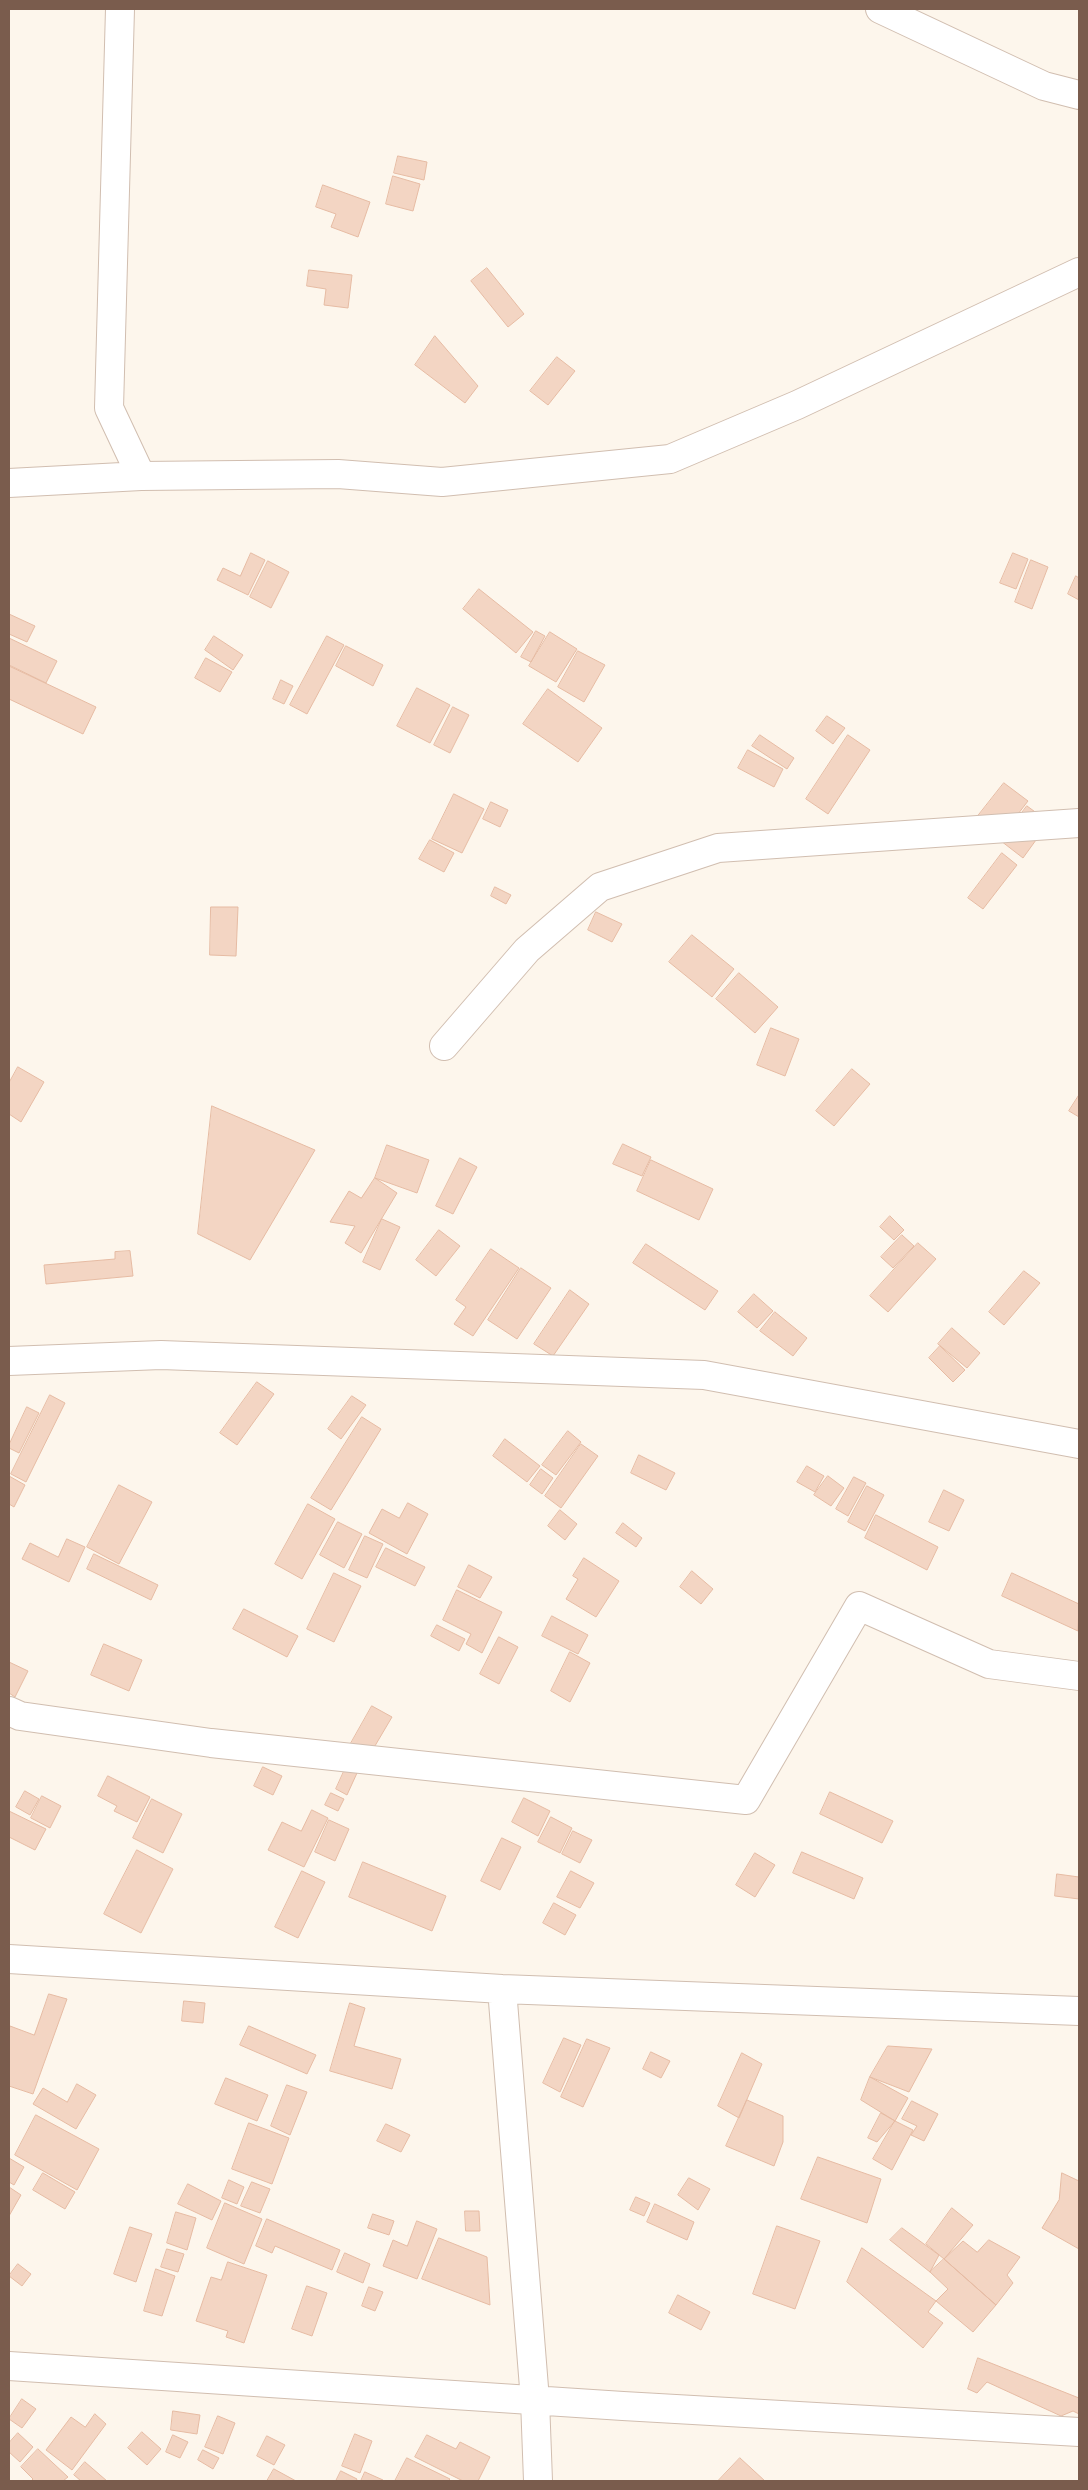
<!DOCTYPE html>
<html>
<head>
<meta charset="utf-8">
<style>
	body { margin:0 }
	#map { position:relative; width:1088px; height:2490px; overflow:hidden; background:#fdf6ec; font-family:Rubik,sans-serif }
	canvas { display:block }
	.frame { position:absolute; inset:0; border:10px solid #7a5c4d; pointer-events:none }
</style>
</head>
<body>
<div id="map">
<canvas width="1088" height="2490"></canvas>
<div class="frame"></div>
</div>
<script>
const ctx = document.querySelector('canvas').getContext('2d');
ctx.lineJoin = 'round';
function fillPath(path, color) { ctx.fillStyle = color; ctx.fill(path, 'evenodd'); }
function stroke(path, color, width, dash) { ctx.strokeStyle = color; ctx.lineWidth = width; ctx.lineCap = dash ? 'butt' : 'round'; ctx.setLineDash(dash || []); ctx.stroke(path); }
const building = new Path2D(`
	M398,156L427,162L424,180L394,173Z
	M393,176L420,184L413,211L386,204Z
	M323,185L370,202L358,237L331,227L336,214L316,207Z
	M487,268L524,314L508,327L471,281Z
	M309,270L352,275L348,308L324,305L326,289L307,286Z
	M435,336L478,386L465,403L415,365Z
	M557,357L575,371L548,405L530,391Z
	M251,553L265,560L248,595L217,580L223,568L240,576Z
	M1013,553L1028,559L1016,589L1000,583Z
	M1031,560L1048,567L1032,609L1015,602Z
	M268,561L289,572L271,608L250,597Z
	M1076,576L1079,578V600L1068,594Z
	M479,589L533,632L516,653L463,609Z
	M9,614L35,626L27,642L9,634Z
	M536,631L545,636L531,662L521,657Z
	M550,632L577,649L556,682L529,666Z
	M214,636L243,655L233,670L205,650Z
	M327,636L344,645L307,714L290,705Z
	M9,638L57,661L46,683L9,665Z
	M346,646L383,665L373,686L336,666Z
	M578,651L605,665L584,702L558,687Z
	M206,658L232,672L220,692L195,678Z
	M9,666L96,707L83,734L9,699Z
	M281,680L293,686L284,704L273,699Z
	M417,688L450,705L430,743L397,726Z
	M548,689L602,728L578,762L523,724Z
	M453,707L469,715L450,753L434,745Z
	M827,716L845,728L833,744L816,731Z
	M760,735L794,758L787,769L752,746Z
	M848,735L870,750L828,814L806,799Z
	M748,750L783,769L774,787L738,768Z
	M1004,783L1028,801L998,840L974,821Z
	M454,794L484,809L462,853L432,839Z
	M491,802L508,810L500,827L483,819Z
	M1027,806L1049,822L1023,858L1001,841Z
	M430,840L454,853L444,872L419,859Z
	M1002,853L1017,865L983,909L968,898Z
	M495,887L511,895L506,904L491,896Z
	M211,907H238L236,956L210,955Z
	M596,912L622,924L612,942L588,930Z
	M692,935L734,969L712,997L669,962Z
	M739,973L778,1007L755,1033L716,999Z
	M771,1028L799,1039L785,1076L757,1065Z
	M18,1067L44,1082L21,1122L9,1114V1083Z
	M852,1069L870,1084L834,1126L816,1111Z
	M1079,1095V1117L1069,1111Z
	M212,1106L315,1150L250,1260L198,1234Z
	M623,1144L651,1157L642,1176L613,1164Z
	M387,1145L429,1160L417,1193L375,1178Z
	M460,1158L477,1167L453,1214L436,1206Z
	M651,1160L713,1189L699,1220L637,1191Z
	M375,1178L397,1193L361,1253L345,1243L355,1226L330,1222L349,1191L361,1198Z
	M890,1216L904,1230L894,1240L880,1227Z
	M382,1219L400,1227L380,1270L363,1262Z
	M439,1230L460,1246L436,1276L416,1260Z
	M902,1235L914,1246L893,1268L881,1257Z
	M918,1243L936,1259L888,1312L870,1296Z
	M646,1244L718,1291L705,1310L633,1263Z
	M491,1249L519,1268L473,1336L454,1324L466,1307L456,1300Z
	M130,1251L133,1276L46,1284L44,1265L115,1259V1252Z
	M521,1268L551,1288L517,1339L488,1320Z
	M1024,1271L1040,1283L1004,1325L989,1312Z
	M570,1290L589,1304L553,1356L534,1344Z
	M754,1294L773,1311L757,1328L738,1312Z
	M775,1312L807,1338L793,1356L760,1331Z
	M952,1328L980,1353L967,1368L938,1344Z
	M940,1346L965,1370L953,1382L929,1358Z
	M257,1382L274,1394L237,1445L220,1433Z
	M50,1395L65,1403L26,1482L11,1474Z
	M352,1396L366,1405L341,1439L328,1429Z
	M27,1407L39,1413L19,1453L9,1448V1445Z
	M362,1417L381,1429L331,1510L311,1498Z
	M568,1431L581,1442L556,1475L542,1465Z
	M505,1439L540,1466L527,1482L493,1456Z
	M581,1444L598,1456L561,1508L545,1496Z
	M639,1455L675,1473L666,1490L631,1473Z
	M807,1466L824,1476L815,1492L797,1482Z
	M541,1469L553,1478L542,1494L530,1485Z
	M9,1476L25,1485L14,1507L9,1504Z
	M828,1476L844,1488L831,1506L814,1495Z
	M854,1477L866,1483L848,1516L836,1509Z
	M119,1485L152,1502L119,1564L87,1547Z
	M867,1486L884,1495L865,1531L848,1522Z
	M944,1490L964,1500L949,1531L929,1522Z
	M408,1503L428,1514L407,1554L369,1533L382,1509L399,1518Z
	M308,1504L335,1519L302,1579L275,1564Z
	M560,1510L577,1524L565,1540L548,1526Z
	M876,1515L938,1547L927,1570L865,1538Z
	M338,1522L362,1534L344,1568L320,1555Z
	M623,1523L642,1538L636,1547L616,1533Z
	M365,1536L383,1544L367,1578L349,1570Z
	M67,1539L85,1547L69,1582L22,1559L30,1543L58,1557Z
	M386,1548L425,1567L415,1586L376,1567Z
	M94,1554L158,1585L151,1600L87,1569Z
	M584,1558L619,1581L596,1617L566,1599L578,1579L573,1576Z
	M469,1565L492,1577L480,1598L458,1587Z
	M692,1571L713,1589L701,1604L680,1587Z
	M334,1573L361,1586L334,1642L307,1629Z
	M1012,1573L1079,1604L1078,1631L1002,1596Z
	M457,1590L502,1612L482,1653L466,1644L471,1634L443,1620Z
	M244,1609L298,1636L287,1657L233,1629Z
	M552,1616L588,1635L578,1654L542,1636Z
	M437,1625L465,1639L459,1651L431,1636Z
	M499,1637L518,1647L499,1684L480,1674Z
	M104,1644L142,1660L129,1691L91,1675Z
	M570,1652L590,1663L570,1702L551,1691Z
	M9,1662L28,1671L15,1697L9,1693Z
	M372,1706L392,1717L369,1756L350,1745Z
	M263,1767L282,1776L273,1795L254,1786Z
	M346,1767L357,1773L347,1795L336,1789Z
	M108,1776L150,1797L137,1822L114,1811L117,1806L98,1796Z
	M25,1791L39,1799L30,1815L16,1807Z
	M830,1792L893,1821L882,1843L820,1814Z
	M331,1793L344,1799L338,1811L325,1805Z
	M42,1796L61,1806L50,1828L31,1818Z
	M524,1798L550,1811L538,1836L512,1822Z
	M152,1799L182,1814L163,1853L133,1838Z
	M312,1810L328,1818L304,1867L268,1850L282,1822L301,1831Z
	M9,1811L46,1829L35,1850L9,1837Z
	M551,1817L572,1828L560,1853L538,1842Z
	M329,1820L349,1829L335,1861L315,1852Z
	M573,1831L592,1840L580,1863L562,1854Z
	M502,1838L521,1847L500,1890L481,1881Z
	M137,1850L173,1869L141,1933L104,1914Z
	M802,1852L863,1878L854,1899L793,1873Z
	M755,1853L775,1865L755,1897L736,1885Z
	M363,1862L446,1896L432,1931L349,1897Z
	M302,1871L325,1882L298,1938L275,1927Z
	M571,1871L594,1883L580,1908L557,1897Z
	M1057,1874L1079,1877V1899L1055,1896Z
	M554,1903L576,1915L565,1935L543,1923Z
	M49,1994L67,1999L33,2094L9,2086V2030L10,2026L34,2035Z
	M184,2001L205,2003L203,2023L182,2021Z
	M350,2003L365,2008L354,2046L401,2059L392,2089L330,2071Z
	M249,2026L316,2055L307,2074L240,2045Z
	M564,2038L581,2045L560,2092L543,2083Z
	M587,2039L610,2048L583,2107L561,2097Z
	M888,2046L932,2049L909,2092L870,2077Z
	M651,2052L670,2061L661,2078L643,2069Z
	M742,2053L762,2064L739,2118L718,2106Z
	M870,2077L908,2098L895,2121L861,2100Z
	M226,2078L268,2095L257,2121L215,2104Z
	M77,2084L96,2095L76,2129L33,2104L43,2088L67,2102Z
	M287,2085L307,2092L290,2135L271,2126Z
	M747,2100L783,2116V2142L774,2166L726,2146Z
	M912,2101L938,2114L924,2141L911,2135L917,2126L902,2119Z
	M881,2113L895,2121L877,2142L868,2138Z
	M36,2115L99,2149L77,2190L15,2155Z
	M895,2121L913,2130L892,2170L873,2159Z
	M249,2123L289,2138L272,2184L232,2169Z
	M386,2124L410,2135L401,2152L377,2141Z
	M818,2157L881,2179L867,2223L801,2199Z
	M9,2158L24,2167L14,2185L9,2182Z
	M43,2173L75,2192L65,2209L33,2190Z
	M1062,2173L1079,2181V2249L1042,2228L1059,2200Z
	M689,2178L710,2189L698,2210L678,2195Z
	M229,2180L244,2187L237,2204L222,2198Z
	M252,2182L270,2189L260,2213L241,2206Z
	M188,2184L221,2201L212,2220L178,2204Z
	M9,2187L21,2195L9,2216Z
	M636,2197L650,2203L644,2216L630,2210Z
	M225,2203L262,2219L244,2264L207,2248Z
	M655,2204L694,2222L687,2240L647,2222Z
	M952,2208L973,2225L944,2259L926,2244Z
	M465,2211H479L480,2231H466Z
	M176,2212L196,2218L187,2250L167,2243Z
	M373,2214L394,2221L389,2235L368,2228Z
	M267,2219L340,2250L332,2270L275,2246L272,2253L256,2246Z
	M417,2221L437,2229L417,2279L383,2266L393,2240L407,2246Z
	M777,2226L820,2241L795,2309L753,2294Z
	M130,2227L152,2234L136,2282L114,2274Z
	M902,2228L939,2255L930,2272L890,2240Z
	M439,2238L487,2257L490,2305L422,2279Z
	M989,2240L1020,2257L1007,2275L1013,2283L996,2305L944,2259L963,2241L977,2252Z
	M862,2248L936,2301L928,2312L943,2323L923,2348L847,2282Z
	M167,2249L184,2254L178,2272L161,2267Z
	M345,2253L370,2264L363,2283L337,2272Z
	M944,2259L996,2305L973,2332L936,2301L948,2289L930,2272Z
	M228,2262L267,2275L244,2343L226,2337L228,2331L196,2321L211,2277L221,2280Z
	M18,2264L31,2274L22,2286L9,2276Z
	M156,2269L175,2276L162,2316L144,2311Z
	M307,2286L327,2293L312,2336L292,2329Z
	M369,2287L383,2292L375,2311L362,2306Z
	M678,2295L710,2312L701,2330L669,2313Z
	M978,2358L1079,2398V2414L1073,2411L1061,2416L987,2382L977,2393L968,2389Z
	M22,2399L36,2409L22,2428L9,2419Z
	M173,2411L200,2415L197,2434L171,2430Z
	M95,2414L106,2424L72,2470L46,2450L71,2417L85,2427Z
	M218,2416L235,2423L223,2454L205,2447Z
	M142,2432L161,2449L147,2465L128,2448Z
	M18,2433L33,2447L20,2462L9,2452V2443Z
	M355,2434L372,2441L360,2473L342,2466Z
	M173,2435L188,2442L180,2458L166,2452Z
	M427,2435L456,2449L460,2442L490,2457L478,2481H463L415,2457Z
	M267,2436L285,2445L274,2465L257,2456Z
	M38,2449L68,2477L63,2481H31L33,2479L21,2467Z
	M203,2450L219,2458L213,2469L198,2460Z
	M407,2458L450,2479L448,2481H395Z
	M740,2458L765,2481H718Z
	M85,2462L107,2481H81L74,2475Z
	M274,2469L296,2481H267Z
	M341,2471L357,2479L356,2481H336Z
	M365,2472L383,2480L382,2481H361Z`);
fillPath(building, '#f3d5c3');
stroke(building, '#e6bba3', 1);
const minor = new Path2D(`
	M120,9L109,408L141,476L338,474L442,482L670,459L797,405L1079,272
	M880,9L1044,86L1079,95
	M9,483L141,476
	M444,1046L527,950L600,887L718,848L1079,823
	M9,1361L161,1355L704,1375L1079,1444
	M9,1711L20,1716L211,1743L746,1800L859,1606L989,1664L1079,1676
	M9,1959L502,1989L1079,2011
	M502,1989L535,2400L538,2481
	M9,2366L623,2406L1079,2432`);
stroke(minor, '#d1beb0', 30);
stroke(minor, '#fff', 28);
</script>
</body>
</html>
